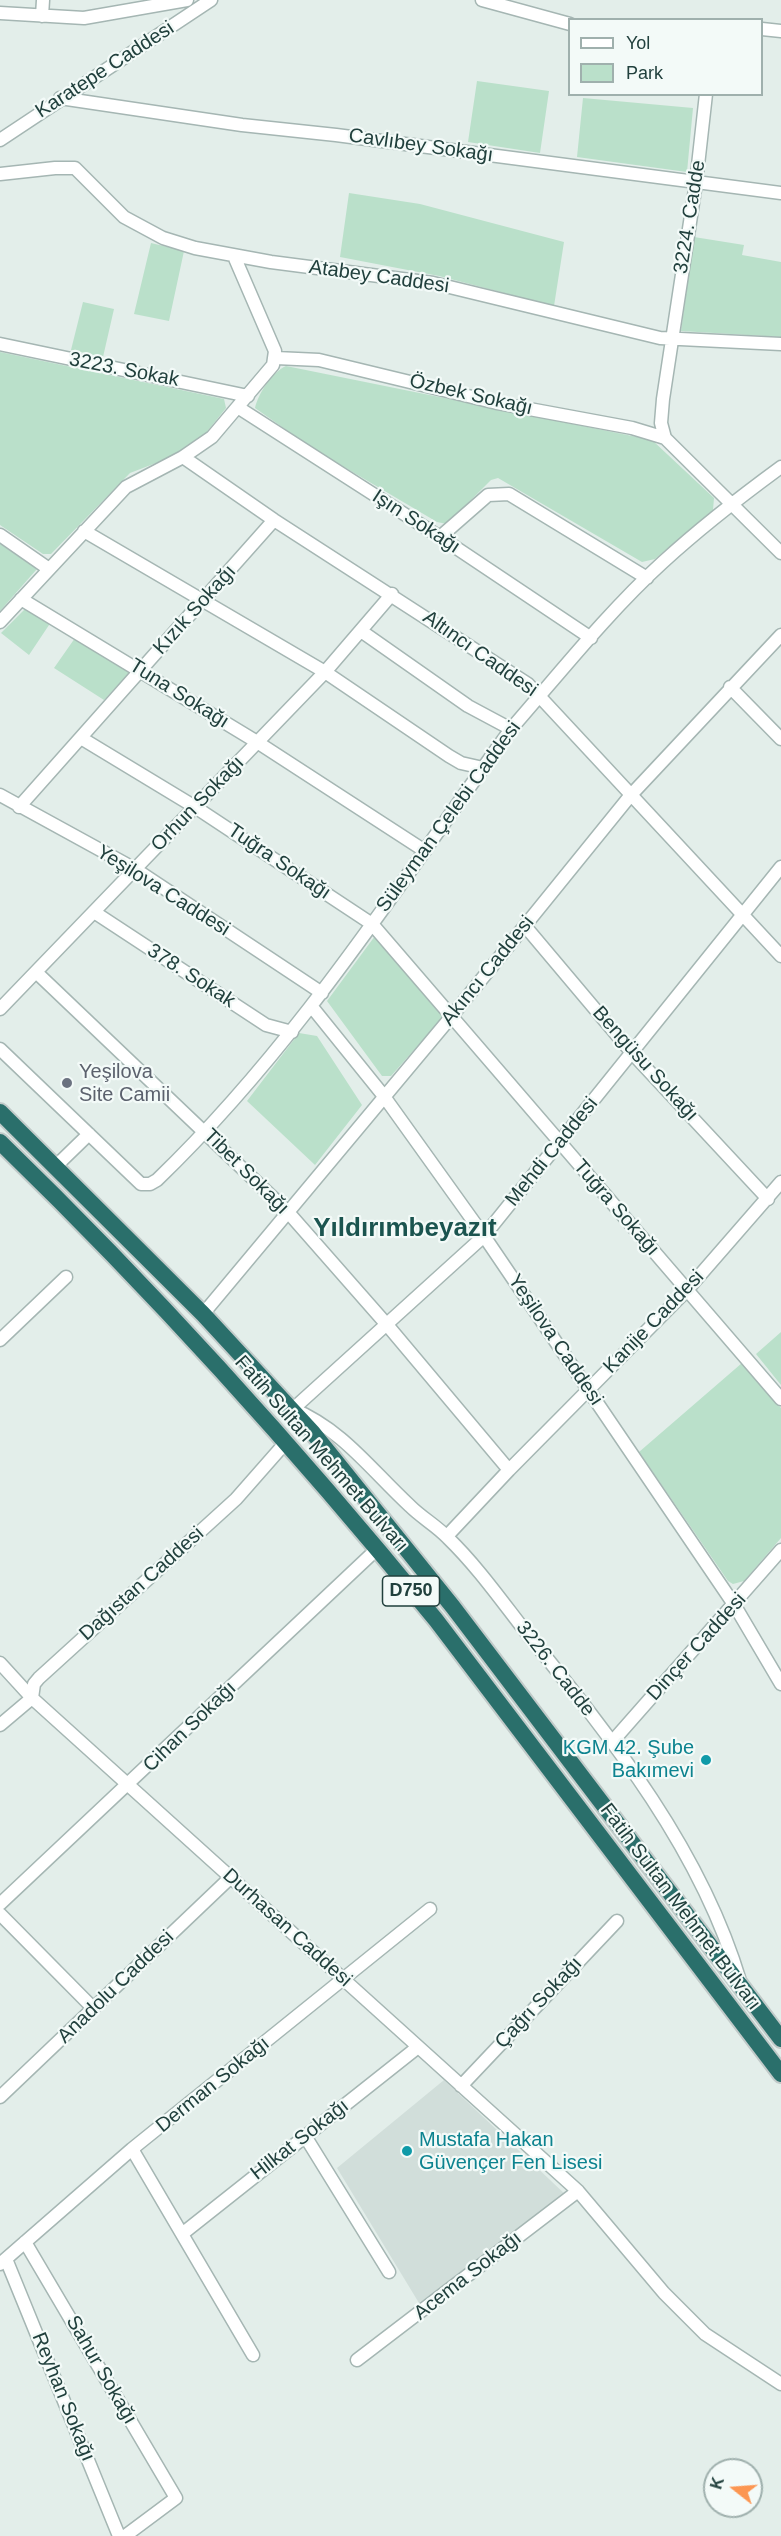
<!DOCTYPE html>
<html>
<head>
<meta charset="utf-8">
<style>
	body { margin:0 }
	#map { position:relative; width:781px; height:2536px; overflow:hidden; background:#e3eeea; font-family:Arial,sans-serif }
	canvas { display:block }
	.legend { position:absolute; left:568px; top:18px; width:195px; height:78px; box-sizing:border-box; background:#f3faf8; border:2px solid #9fb0ad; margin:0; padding:8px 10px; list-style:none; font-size:18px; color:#21403d }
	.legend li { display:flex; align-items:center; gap:12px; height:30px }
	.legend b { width:30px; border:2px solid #9fb0ad }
	.north { position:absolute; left:703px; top:2458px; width:60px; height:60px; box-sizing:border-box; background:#f3faf8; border:2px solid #9fb0ad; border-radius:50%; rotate:287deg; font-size:16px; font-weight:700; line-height:24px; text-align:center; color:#21403d }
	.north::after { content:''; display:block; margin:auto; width:21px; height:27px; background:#fc9652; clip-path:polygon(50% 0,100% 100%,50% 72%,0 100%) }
</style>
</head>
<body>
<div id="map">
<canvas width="781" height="2536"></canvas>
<ul class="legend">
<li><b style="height:8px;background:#fff"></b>Yol</li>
<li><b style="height:16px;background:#bae0ca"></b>Park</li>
</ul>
<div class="north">K</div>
</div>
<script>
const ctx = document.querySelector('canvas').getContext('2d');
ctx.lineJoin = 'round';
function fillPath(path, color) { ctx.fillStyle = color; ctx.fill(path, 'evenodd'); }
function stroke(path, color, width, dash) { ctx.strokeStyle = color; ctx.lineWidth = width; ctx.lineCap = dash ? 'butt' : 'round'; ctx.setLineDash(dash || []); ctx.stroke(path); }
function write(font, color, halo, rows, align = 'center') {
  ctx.font = font + ' Arial,sans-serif'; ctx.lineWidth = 4.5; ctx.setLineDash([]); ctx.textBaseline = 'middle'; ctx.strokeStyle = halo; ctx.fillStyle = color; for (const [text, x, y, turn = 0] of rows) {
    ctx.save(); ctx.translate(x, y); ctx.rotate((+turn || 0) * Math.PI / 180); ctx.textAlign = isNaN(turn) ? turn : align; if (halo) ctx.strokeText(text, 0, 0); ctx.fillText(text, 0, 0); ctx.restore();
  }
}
fillPath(new Path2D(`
	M444,2080L567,2196L419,2303L337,2168Z`), '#d1deda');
fillPath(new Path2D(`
	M477,81L549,91L540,153L468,142Z
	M583,98L693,108L687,172L577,157Z
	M349,193L420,204L564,242L554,306L439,276L340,257Z
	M694,237L744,245L742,255L781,262V337L681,331Z
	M151,243L184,251L169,321L134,314Z
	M83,302L114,309L103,357L71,350Z
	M0,352L224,399L226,408L202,438L169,458L130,473L51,554H43L0,525Z
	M286,366L652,440L714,498L713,510L655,559L642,562L498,478L491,480L447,524L437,522L312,448L255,408C258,394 272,372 286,366Z
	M0,544L37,569L0,611Z
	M26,608L51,622L29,655L1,633Z
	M75,638L131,671L104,700L54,668Z
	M375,936L443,1017L391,1076H382L327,1001Z
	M299,1033L317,1036L362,1105L315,1165L247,1101Z
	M781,1332V1385L756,1354Z
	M742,1363L781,1408V1538L744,1581L733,1584L728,1581L639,1452Z`), '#bae0ca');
const minor = new Path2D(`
	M482,0L570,24
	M0,13L84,18L187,0
	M42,16L43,0
	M762,29L781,31
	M706,94L696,183L663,399L661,423L665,438L781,553
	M60,98L242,125L336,135L781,193
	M0,140L211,0
	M0,174L55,168H75L124,217L163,238L195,248L271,262L433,283L660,338L781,344
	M0,344L248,396
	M276,358L319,360L497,403L632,428L665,438
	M239,408L440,537L591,638
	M183,457L274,520L528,684L781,956
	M84,531L325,672L449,756L461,763L483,768
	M0,535L49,569
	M440,537L488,495L509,494L647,578
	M21,599L257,742L425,851
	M0,622L126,487L183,457L212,437L273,365L275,351L234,256
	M361,631L468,706L511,729
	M730,687L781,739
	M81,738L195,807L372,924L781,1399
	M0,795L135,869L322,993
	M19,807L274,520
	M94,912L266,1025L292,1032
	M525,926L632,1053L768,1199
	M36,972L287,1211L388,1326L509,1470
	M312,1007L383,1095L484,1236L735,1606L781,1684
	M0,1009L325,672L392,594
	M0,1049L141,1184H150L157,1180C296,1046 399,884 511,729C559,674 609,611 663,562C700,528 740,497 781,467
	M56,1166L89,1134
	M203,1314L451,1017L630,796L781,635
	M0,1340L66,1277
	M447,1536L509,1470L687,1290L781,1182
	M0,1663L32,1698L578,2191L664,2293L705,2334L781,2384
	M0,1725L32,1698L34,1684L39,1678L236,1499L287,1441
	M612,1742L781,1550
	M0,1904L377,1549
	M0,1914L93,2008
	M740,1981C701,1850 614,1741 529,1636C503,1603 478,1567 448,1538C437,1526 422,1518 410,1506C371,1470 343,1430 293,1409L484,1236L781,867
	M461,2086L617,1921
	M0,2097L231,1877
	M305,2136L389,2272
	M132,2149L253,2355
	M182,2234L418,2047
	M25,2242L176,2498L125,2536
	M6,2259L119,2536
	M0,2264L132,2149L430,1909
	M357,2360L578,2191`);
const highway = new Path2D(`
	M0,1112L203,1314L313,1433L453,1607L781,2039
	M0,1142C156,1293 299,1452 436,1620L781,2074`);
stroke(minor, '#a5b6b3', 15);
stroke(highway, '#c1cac9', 20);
stroke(minor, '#fff', 12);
stroke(highway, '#2a6f6b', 16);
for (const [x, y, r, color] of [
	[67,1083,6,"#6b7280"],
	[706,1760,6,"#0f9aa8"],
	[407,2151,6,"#0f9aa8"]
]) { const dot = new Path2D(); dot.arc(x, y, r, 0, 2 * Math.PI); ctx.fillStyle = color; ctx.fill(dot); stroke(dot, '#f3faf8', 2); }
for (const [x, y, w] of [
	[411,1591,57]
]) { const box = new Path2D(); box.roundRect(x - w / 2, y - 15, w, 30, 4.5); ctx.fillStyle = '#f3faf8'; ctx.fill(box); stroke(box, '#21403d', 1.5); }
write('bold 18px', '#21403d', null, [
	["D750",411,1591]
]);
write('20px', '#21403d', '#f3faf8', [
	["Karatepe Caddesi",105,70,-33],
	["Cavlıbey Sokağı",421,146,8],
	["3224. Cadde",690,217,-81],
	["Atabey Caddesi",379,277,8],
	["3223. Sokak",124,370,11],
	["Özbek Sokağı",471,395,13],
	["Işın Sokağı",416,522,33],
	["Kızık Sokağı",195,610,-48],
	["Altıncı Caddesi",480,654,35],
	["Tuna Sokağı",179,694,32],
	["Orhun Sokağı",198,804,-46],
	["Süleyman Çelebi Caddesi",449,817,-54],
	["Tuğra Sokağı",279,862,34],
	["Yeşilova Caddesi",163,891,32],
	["Akıncı Caddesi",488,971,-51],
	["378. Sokak",191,976,33],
	["Bengüsu Sokağı",645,1064,48],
	["Mehdi Caddesi",552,1152,-51],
	["Tibet Sokağı",246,1172,45],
	["Tuğra Sokağı",616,1208,49],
	["Kanije Caddesi",654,1322,-46],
	["Yeşilova Caddesi",555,1340,56],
	["Fatih Sultan Mehmet Bulvarı",321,1454,49],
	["Dağıstan Caddesi",142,1584,-42],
	["Dinçer Caddesi",697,1647,-48],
	["3226. Cadde",555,1669,52],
	["Cihan Sokağı",190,1727,-44],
	["Fatih Sultan Mehmet Bulvarı",680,1907,53],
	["Durhasan Caddesi",287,1928,42],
	["Anadolu Caddesi",116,1987,-44],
	["Çağrı Sokağı",539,2003,-47],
	["Derman Sokağı",213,2085,-39],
	["Hilkat Sokağı",300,2140,-38],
	["Acema Sokağı",468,2276,-38],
	["Sahur Sokağı",101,2370,60],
	["Reyhan Sokağı",63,2397,68]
]);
write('20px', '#5b616d', '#f3faf8', [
	["Yeşilova",79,1072],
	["Site Camii",79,1095]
], 'left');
write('20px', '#0d838f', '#f3faf8', [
	["KGM 42. Şube",694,1748],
	["Bakımevi",694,1771],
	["Mustafa Hakan",419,2140,"left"],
	["Güvençer Fen Lisesi",419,2163,"left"]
], 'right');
write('bold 26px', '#1b544f', '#f3faf8', [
	["Yıldırımbeyazıt",405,1229]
]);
</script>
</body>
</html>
